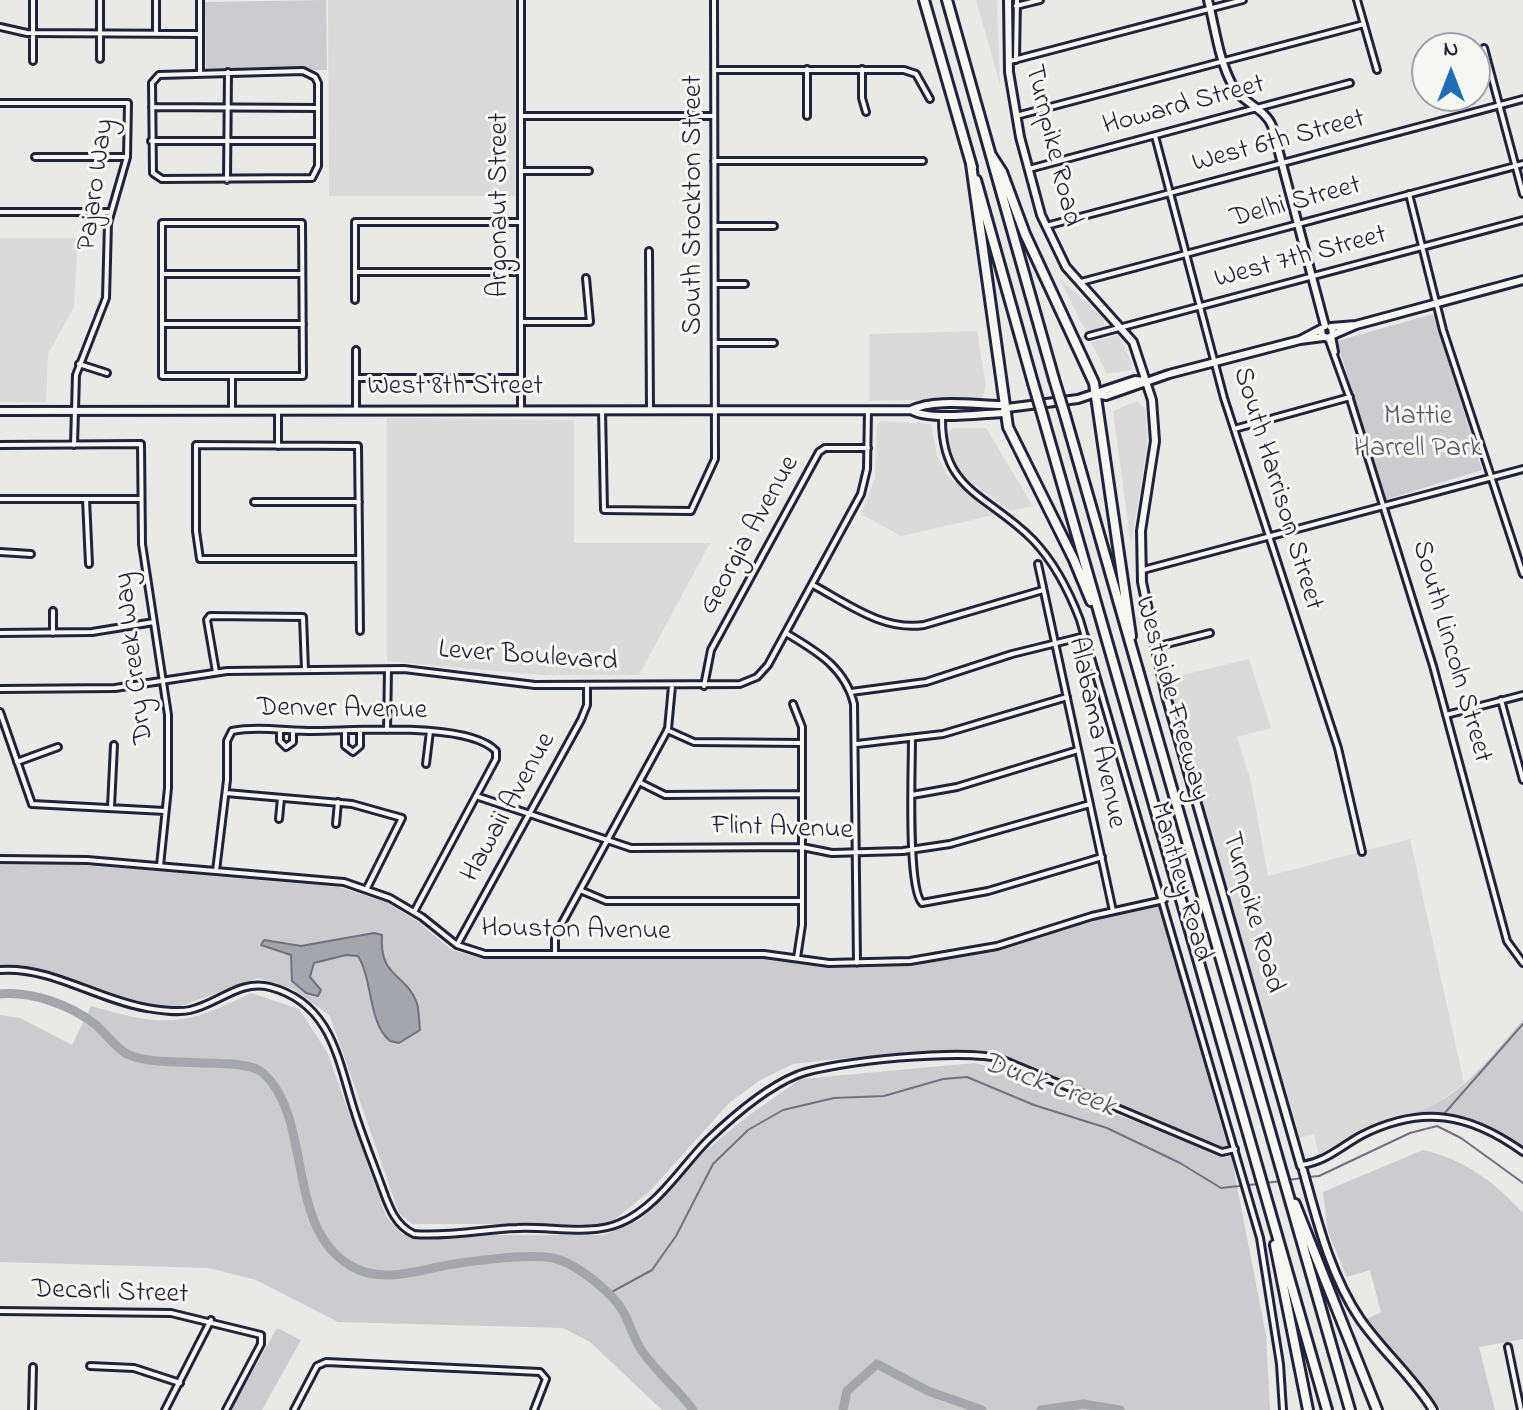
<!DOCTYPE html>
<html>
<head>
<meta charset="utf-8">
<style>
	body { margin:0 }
	#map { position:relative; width:1523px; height:1410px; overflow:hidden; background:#e9e9e7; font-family:"Indie Flower",sans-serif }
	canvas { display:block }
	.north { position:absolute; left:1411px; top:32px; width:80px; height:80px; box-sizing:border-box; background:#f6f6f2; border:2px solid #a1a1a9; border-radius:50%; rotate:0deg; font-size:22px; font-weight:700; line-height:32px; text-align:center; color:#22223b }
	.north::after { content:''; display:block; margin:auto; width:28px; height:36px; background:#1f6fb2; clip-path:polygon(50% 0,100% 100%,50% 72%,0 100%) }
</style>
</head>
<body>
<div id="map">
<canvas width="1523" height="1410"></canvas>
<div class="north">N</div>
</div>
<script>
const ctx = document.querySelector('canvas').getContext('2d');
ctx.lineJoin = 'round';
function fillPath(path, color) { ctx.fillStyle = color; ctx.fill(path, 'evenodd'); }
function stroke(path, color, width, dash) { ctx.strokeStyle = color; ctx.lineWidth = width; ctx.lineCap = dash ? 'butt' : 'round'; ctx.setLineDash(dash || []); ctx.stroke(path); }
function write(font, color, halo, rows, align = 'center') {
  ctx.font = font + ' "Indie Flower",sans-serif'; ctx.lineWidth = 6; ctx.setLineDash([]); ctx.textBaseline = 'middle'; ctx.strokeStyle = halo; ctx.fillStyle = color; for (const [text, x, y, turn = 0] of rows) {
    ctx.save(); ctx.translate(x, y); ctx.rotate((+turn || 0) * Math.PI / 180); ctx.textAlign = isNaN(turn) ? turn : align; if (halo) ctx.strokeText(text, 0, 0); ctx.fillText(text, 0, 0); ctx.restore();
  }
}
fillPath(new Path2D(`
	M328,0H515V196H329Z
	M976,0H997L1000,84Z
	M0,238H78L74,307L48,354L46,402H0Z
	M1059,278L1104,319L1105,327L1086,332Z
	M977,331L986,386L982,399L869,401V334Z
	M1118,335L1132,363L1131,370L1107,374L1091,342Z
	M1137,401L1146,409L1147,447L1131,545L1113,411Z
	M387,418L574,420V543H710L639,675H540L387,661Z
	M880,421L931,424L937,455L948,476L994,515L901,536L861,514L875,478L877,426Z
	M953,428H986L1033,506L1011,511L966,478L957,467L946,436Z
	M1249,659L1271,728L1237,737L1251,782L1268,876L1410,839L1464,1083L1430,1109L1392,1119L1321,1164L1314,1134L1300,1138L1166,679Z`), '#dadada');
fillPath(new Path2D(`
	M326,0L327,70L206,68L205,2Z
	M1433,314L1482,470L1385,500L1337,341Z
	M0,862L83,865L339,887L386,902L417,921L452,950L481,958H759L825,967L906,965L992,950L1087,920L1159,904L1228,1149L988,1051L942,1050L883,1058H846L793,1064L759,1081L729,1103L650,1191L609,1224H412L399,1213L330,1016L293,989L258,978L175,1008L135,1003L24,966L0,968Z
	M251,993L299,1009L327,1052L386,1216L403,1235H603L640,1220L704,1152L749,1115L801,1079L909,1069L975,1063L1020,1075L1080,1102L1231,1155L1266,1335L1270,1410H662L590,1342L563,1328L338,1322L256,1280L209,1268L0,1262V1015L20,1018L72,1045L91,1006C164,1027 183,1027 251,993Z
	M1523,1020V1152L1472,1123L1402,1116C1457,1105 1487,1060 1523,1020Z
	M1423,1150C1466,1160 1494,1182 1523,1213V1339L1479,1347L1495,1410H1441L1367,1319L1381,1312L1370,1270L1347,1277L1328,1232L1323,1192Z
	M277,1328L301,1340L262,1410H231Z`), '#ccccce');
const water = new Path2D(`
	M374,933L382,935C379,978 405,972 417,1003C419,1011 419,1021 420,1030L399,1043L390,1041C368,1023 373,980 358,956L346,955L314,963L310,977L321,990L318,996L306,993L292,981L291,955L261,945L264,940L301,946Z`);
fillPath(water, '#a5a5ac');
stroke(water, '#71717f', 2);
stroke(new Path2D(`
	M1443,1115L1523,1024
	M1308,1177L1319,1176L1410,1133L1437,1126L1461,1138L1523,1183
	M1288,1180L1302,1178
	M1264,1183L1282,1181
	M608,1294L652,1270L676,1236L713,1164L748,1130L783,1110L834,1098L884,1096L943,1079L967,1077L1034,1105L1107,1128L1180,1163L1221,1188L1258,1184`), '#71717f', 2);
stroke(new Path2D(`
	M0,994C32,991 71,1005 96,1025C106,1034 115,1047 127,1054C160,1070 243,1055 263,1073C314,1119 284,1227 351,1266C376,1281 406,1274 433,1268C460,1262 527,1253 553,1258C573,1262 600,1284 613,1298C628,1313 631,1335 642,1351C657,1373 678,1389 693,1410
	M843,1410L847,1391L877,1364L928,1391L982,1410
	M1041,1410L1083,1404L1120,1410`), '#a5a5ac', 9);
const street = new Path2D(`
	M100,0V59
	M156,0V33
	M200,0V72
	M521,0V410
	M1357,0L1377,70
	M1016,6L1040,0
	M0,27L27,33L200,34
	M1484,48L1523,194
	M1016,60L1017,0
	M33,61V0
	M1010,61L1243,0
	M862,69V98L866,112
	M714,70H904L916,74L930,99
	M303,71L315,77L318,83V166L312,178L162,179L153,173L152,83L159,75Z
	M0,103H128L127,157L108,223L106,298L76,375L74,445
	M152,107L317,108
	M521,116H714
	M807,116V69
	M1016,116L1364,24
	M1155,136L1224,398L1338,748L1362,852
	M151,141H317
	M35,157H127
	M714,161H923
	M1029,169L1350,83
	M521,171H589
	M227,180L228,72
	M1409,194L1443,330L1523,574
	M0,212H110
	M162,223H302L303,376H162Z
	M715,226H774
	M1046,226L1523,99
	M649,251L650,410
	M355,272H521
	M162,274H302
	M1081,282L1523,164
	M715,284H745
	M355,300V222H521
	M521,322H590L586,278
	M162,324H303
	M1089,336L1523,220
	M1332,336L1335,352
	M1328,338L1350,399L1433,666L1507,941L1523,963
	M715,343H774
	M356,350V411
	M79,364L107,373
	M232,376V411
	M356,378H521
	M602,410L604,510L691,511L715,459L714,0
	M278,412V446
	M942,417C941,492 988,494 1033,540C1055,563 1069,591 1080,620L1260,1238L1280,1364L1283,1410
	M1234,429L1350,397
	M0,445L141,444L142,544L168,715V788L160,866
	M0,499H141
	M86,499L89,564
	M254,502H359
	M0,552L31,554
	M359,559H200L196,531V445L358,446L360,631
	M1038,564L1113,911
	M1143,570L1523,469
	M813,585C848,604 883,631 924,625L1043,590
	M53,611V633
	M0,633L92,632L154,622
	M786,633C816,651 845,667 854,704L857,963
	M1155,647L1210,633
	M216,672L207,620L210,616L303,617L305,670
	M704,686L711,650L819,452L825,448H868
	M0,689L115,688L227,671L404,669L535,685L740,684L757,677L768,665L861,494L867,469L868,410
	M851,692L926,682L1012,654L1085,636
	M1501,700L1523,780
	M793,704L802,727V925L797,958
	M0,712L32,804L165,811
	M1446,715L1523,695
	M280,730V741L286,747L293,742V731
	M387,730L388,670
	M667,730L694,742L802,743
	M345,731V746L353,752L360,746V731
	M912,740C912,768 907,887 922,903L988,891L1102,857
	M857,744L943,734L1067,697
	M17,762L58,747
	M426,764L430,731
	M639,782L665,795L802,794
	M226,793L352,804L402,818L367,888
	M912,795L957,787L1078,750
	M476,796L631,848L802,847L832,853L903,851L950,844L1090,804
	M111,807L114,745
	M279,819L281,798
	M336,824L338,802
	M0,859L87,860L344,882L390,898L422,917L457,945L485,954H764L829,963L910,961L997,946L1092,916L1164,900
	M216,871L227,780V741L232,731C257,726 287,731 313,731C354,731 468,721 496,751V759L414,912
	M580,890L606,901H802
	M457,945L581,720L587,705V686
	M555,954V936L668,729L672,686
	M0,970C50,966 98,1000 147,1008C160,1010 177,1013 190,1010C218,1004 240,979 270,987C331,1003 338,1059 354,1110C362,1136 372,1160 381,1185C388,1204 394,1225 414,1234C448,1237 484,1229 517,1228C549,1226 591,1236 620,1223C657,1208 681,1167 708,1140C732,1117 765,1088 797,1075C833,1061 965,1048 1001,1059L1222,1152L1235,1149
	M1302,1165C1327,1161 1340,1147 1362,1135C1422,1105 1469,1113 1523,1152
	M0,1311L171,1313L261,1335V1344L226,1410
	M1508,1347L1521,1410
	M90,1366L134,1368L180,1383
	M32,1410L33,1367
	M165,1410L211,1320
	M294,1410L317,1366L326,1362L540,1372L546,1379L534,1410`);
const secondary = new Path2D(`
	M1008,0L1009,72L1020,137L1041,215L1066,267L1133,342L1152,400L1155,441L1141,531L1142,582L1166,696L1301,1166
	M1208,0C1215,27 1219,62 1233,86C1242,103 1265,108 1272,126L1325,326
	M1331,327L1356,325L1523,280
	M1321,329L1322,336L1328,338L1333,335L1332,327
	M1333,335L1356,325
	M1300,340L1321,329
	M1096,394L1106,396L1169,374L1300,340L1323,337
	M911,410C928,421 980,414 1002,413L1007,408
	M0,411L911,410C935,398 975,405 1002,405L1007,408L1078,399L1135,380L1146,381
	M1303,1170C1317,1220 1330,1275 1360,1319C1382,1351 1413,1377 1433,1410`);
const highway = new Path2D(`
	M924,0L972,167
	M947,0L1054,379
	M991,155L1002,172L1025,234L1094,383L1131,636
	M971,164L1008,427L1074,560L1091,601
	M976,180L1033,383
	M1065,415L1350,1410
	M1043,417L1327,1410
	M1295,1204L1377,1410
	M1275,1245L1308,1410`);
stroke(street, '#22223b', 10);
stroke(secondary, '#22223b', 12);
stroke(highway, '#22223b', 14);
stroke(street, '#f6f6f2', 4);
stroke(secondary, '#f6f6f2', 6);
stroke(highway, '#f6f6f2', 8);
const highwayBridge = new Path2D(`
	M1054,379L1065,415
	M1033,383L1043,417`);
stroke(highwayBridge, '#22223b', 14, []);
stroke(highwayBridge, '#f6f6f2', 8);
write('28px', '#22223b', '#f6f6f2', [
	["Howard Street",1184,107,-15],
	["West 6th Street",1279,143,-15],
	["Turnpike Road",1051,146,76],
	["Pajaro Way",98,185,-82],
	["Delhi Street",1296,204,-15],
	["Argonaut Street",501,205,-90],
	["South Stockton Street",695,205,-90],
	["West 7th Street",1301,259,-15],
	["West 8th Street",455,388],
	["South Harrison Street",1276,489,73],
	["Georgia Avenue",751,536,-61],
	["South Lincoln Street",1450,652,74],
	["Dry Creek Way",136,658,-97],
	["Lever Boulevard",528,658,4],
	["Westside Freeway",1170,699,74],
	["Denver Avenue",342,711,1],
	["Alabama Avenue",1095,733,78],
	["Hawaii Avenue",510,808,-61],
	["Flint Avenue",782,830,2],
	["Manthey Road",1179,882,74],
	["Turnpike Road",1251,913,74],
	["Houston Avenue",576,932,1],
	["Decarli Street",110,1294,2]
]);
write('28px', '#555567', '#f6f6f2', [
	["Mattie",1418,418],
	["Harrell Park",1418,450]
]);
write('italic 30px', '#565668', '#f6f6f2', [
	["Duck Creek",1048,1087,20]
]);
</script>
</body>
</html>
